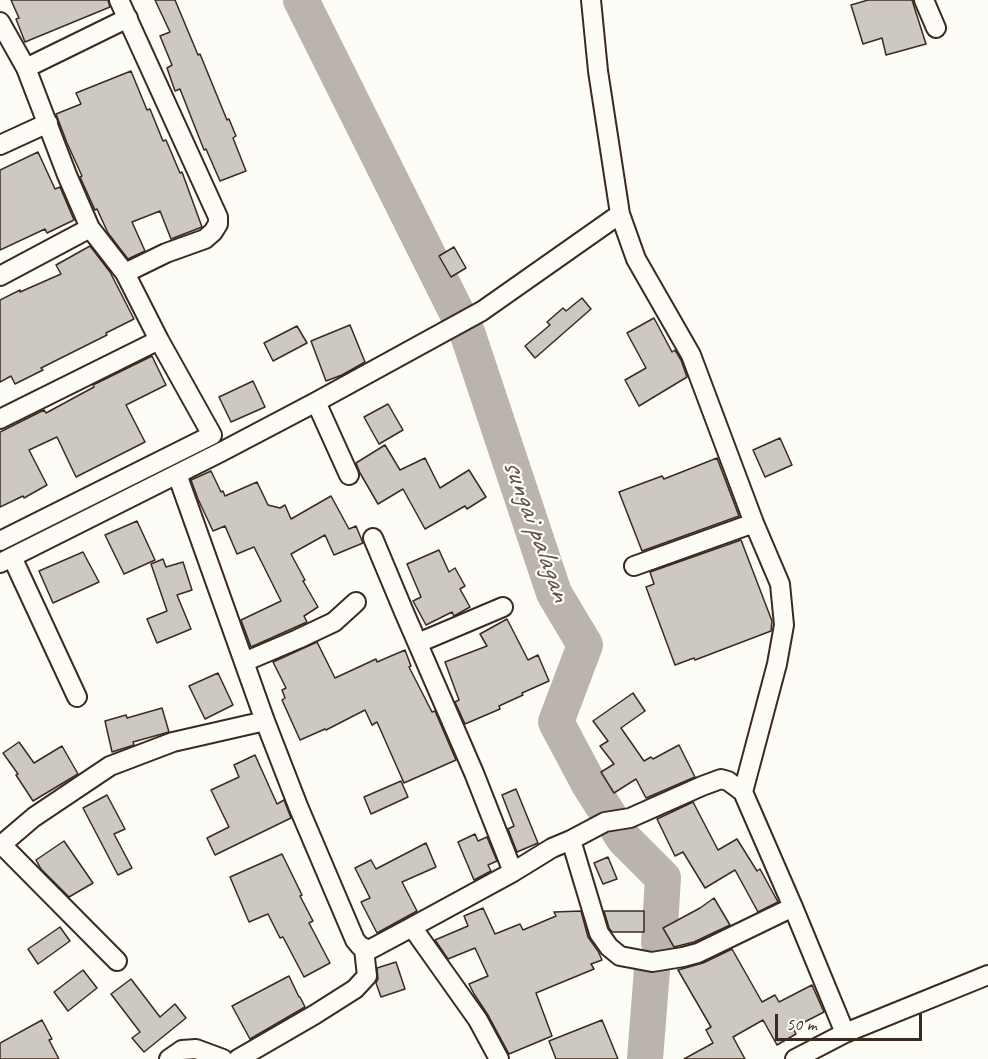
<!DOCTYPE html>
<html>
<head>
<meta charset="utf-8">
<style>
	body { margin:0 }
	#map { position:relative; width:988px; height:1059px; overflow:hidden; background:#fdfcf7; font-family:Caveat,sans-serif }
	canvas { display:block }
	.scale { position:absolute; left:775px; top:1014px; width:147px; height:27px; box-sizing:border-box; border:3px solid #3b2a1e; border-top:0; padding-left:8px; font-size:18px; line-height:21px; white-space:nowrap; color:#3b2a1e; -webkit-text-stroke:4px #fdfcf7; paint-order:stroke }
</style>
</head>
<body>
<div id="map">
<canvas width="988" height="1059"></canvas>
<div class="scale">50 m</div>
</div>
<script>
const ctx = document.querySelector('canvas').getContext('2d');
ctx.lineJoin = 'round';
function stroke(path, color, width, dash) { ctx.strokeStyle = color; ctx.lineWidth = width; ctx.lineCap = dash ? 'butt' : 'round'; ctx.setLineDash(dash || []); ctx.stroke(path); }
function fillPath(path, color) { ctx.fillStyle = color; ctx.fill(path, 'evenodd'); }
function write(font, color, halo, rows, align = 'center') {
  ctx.font = font + ' Caveat,sans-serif'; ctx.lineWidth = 4.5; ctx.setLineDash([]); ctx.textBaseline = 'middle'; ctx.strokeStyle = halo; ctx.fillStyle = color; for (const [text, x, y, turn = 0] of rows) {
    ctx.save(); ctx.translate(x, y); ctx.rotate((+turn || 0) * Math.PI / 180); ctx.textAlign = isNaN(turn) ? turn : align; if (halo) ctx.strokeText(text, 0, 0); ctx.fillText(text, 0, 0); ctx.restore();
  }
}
stroke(new Path2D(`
	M301,0L457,313
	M467,332L554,593L585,645L556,722L589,784L624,839L663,878L659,942
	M645,1059L652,970`), '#bbb4ad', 36);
const building = new Path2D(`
	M11,0H108L110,7L25,42L16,19L19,18Z
	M155,0H175L198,55L200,54L227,120L229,119L236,136L233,138L246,171L220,181L206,149L204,150L180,89L175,91L167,68L172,65L160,36L170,32Z
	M868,0H912L926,44L886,55L882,38L863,44L851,5Z
	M131,71L147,110L150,109L163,141L166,140L180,173L182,172L202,227L171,239L160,211L132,222L145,251L128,259L108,233L97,209L95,210L80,177L82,176L67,143L56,114L81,104L76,93Z
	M38,152L55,189L60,187L74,220L47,233L45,229L0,250V170Z
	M90,246L110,272L134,319L106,333L107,335L41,368L43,370L15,384L11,376L0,382V300L20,290V292L61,274L56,265Z
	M454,247L466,268L451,277L439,256Z
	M582,298L591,309L535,358L525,346L550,325L547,322L563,308L566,311Z
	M654,318L672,352L675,350L681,360L687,377L639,406L625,380L646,368L627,333Z
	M350,325L365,362L342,375L326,381L311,341Z
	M297,326L307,343L273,361L264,343Z
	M152,356L166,385L126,405L145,442L76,477L57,437L29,450L47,485L24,498L23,496L0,507V432L44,410L46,413L94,387L93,385Z
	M253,381L265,407L231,422L219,397Z
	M388,404L403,430L379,444L364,417Z
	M780,438L792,465L765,477L753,450Z
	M385,445L400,470L425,458L440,488L469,470L486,497L467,509L465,506L425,529L403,489L378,504L360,473L356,463Z
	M717,458L739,516L642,551L619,492L662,476L664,479Z
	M211,471L221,492L223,491L225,496L257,482L268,505L280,508L285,505L291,519L331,496L349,529L356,526L363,543L334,555L325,535L291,554L305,580L303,581L318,607L304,616L307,622L251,647L241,620L281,601L254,547L237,554L225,526L213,531L198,499L191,480Z
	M137,521L155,560L124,574L105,535Z
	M741,540L772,621L771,631L695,660L694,658L675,665L646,587L654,584L650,572Z
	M439,550L449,572L455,568L465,586L460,589L470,607L454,616L452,612L426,625L413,601L421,597L407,564Z
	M83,552L99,582L53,603L39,571Z
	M163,559L166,567L183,562L192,590L177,595L191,629L157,643L147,619L167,611L151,564Z
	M507,619L528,660L538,655L549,681L522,693L523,695L499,706L500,709L465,724L455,702L459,700L445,662L487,646L480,634Z
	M317,642L335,678L376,659L377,662L405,650L411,666L409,667L432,712L435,711L456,760L404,783L377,722L372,725L365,710L326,730L325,729L300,740L282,700L285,698L282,690L286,688L273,662Z
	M218,673L233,705L205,719L189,686Z
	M633,693L645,711L621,728L644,761L651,757L653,759L679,745L695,777L646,798L636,779L614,793L601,772L614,764L600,746L608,741L593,721Z
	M162,708L169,732L133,742L134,745L112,752L105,721L126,715L127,718Z
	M19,742L34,763L62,746L78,774L33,801L16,775L18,774L3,753Z
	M255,755L277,804L284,800L291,818L215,855L207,838L229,827L211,790L239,777L234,765Z
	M401,781L408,797L371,814L364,797Z
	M516,789L538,843L517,852L508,829L514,826L502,795Z
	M107,795L125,829L114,834L132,868L118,875L83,808Z
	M693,802L718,850L737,839L757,871L760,869L778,902L758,912L735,870L705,888L683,852L675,856L657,819Z
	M475,834L478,841L487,837L497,861L488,865L491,871L474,880L458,842Z
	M64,841L93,883L69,897L41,869L36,860Z
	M426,843L436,867L402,882L417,911L377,933L361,902L370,898L355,868L371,860L376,869Z
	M282,854L302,895L300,896L313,921L309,923L330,963L304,977L283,937L280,938L268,914L249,922L230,877Z
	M608,857L617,879L603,884L594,863Z
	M714,898L730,925L694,942L674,947L663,928L700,908Z
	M483,908L495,934L520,924L523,930L556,916L554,912L581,911L588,937L598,951L602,960L591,964L594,969L536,993L552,1036L509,1054L488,1015L474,994L469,984L488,976L475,948L448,959L435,940L468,926L464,916Z
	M604,911H644V932H612L609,928Z
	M60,927L70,941L38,964L28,949Z
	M732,949L762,1002L775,995L779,1002L812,985L824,1012L793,1028L796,1034L777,1045L763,1020L733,1037L745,1059H684L713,1043L706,1030L711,1027L678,970L703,963Z
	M396,962L405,989L381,997L376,983L378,979L377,968Z
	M83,970L97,988L68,1011L54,992Z
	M289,976L299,997H300L305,1007L250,1039L232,1006Z
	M131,979L160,1017L175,1004L186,1018L144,1052L132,1038L140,1032L111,994Z
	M42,1020L52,1039L49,1040L59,1059H0V1043Z
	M602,1020L618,1059H556L549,1041Z`);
fillPath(building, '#cdc8c2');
stroke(building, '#3b2a1e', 1.5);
const minor = new Path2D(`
	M119,0L218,217V224L213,232L205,239L166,253L125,273
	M591,0L598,71L620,214L636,259L691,355L754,523L780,584L784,625L777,664L743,792
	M924,0L936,28
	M0,22L26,68L67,175L90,228L125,273L159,340L212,435L0,541
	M26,68L128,18
	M0,145L48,123
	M0,276L90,228
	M316,402L349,475
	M0,419L159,340
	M177,474L265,721L298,806L355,940L360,946L369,950L412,927L478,1020L499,1059
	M373,538L404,612L474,773L513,872
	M12,557L77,697
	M0,563L221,452L316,402L482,311L620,214
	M634,566L754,523
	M418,643L503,607
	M244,662L298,639L334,622L356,602
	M571,840L599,933L609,947L620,956L652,962L683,957L698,953L793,907
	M2,845L117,961
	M0,846L34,817L110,766L173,742L265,721
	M412,927L513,872L552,848L571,840L605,822L630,818L702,786L721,779L728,781L743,792L793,907L845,1033
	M169,1059L182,1050L196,1049L223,1059
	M238,1059L314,1015L355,989L367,976L364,949
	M795,1059L845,1033L988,975`);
stroke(minor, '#3b2a1e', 22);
stroke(minor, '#fdfcf7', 18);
write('italic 30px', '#615349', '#fdfcf7', [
	["sungai palagan",536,530,70]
]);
</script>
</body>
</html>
